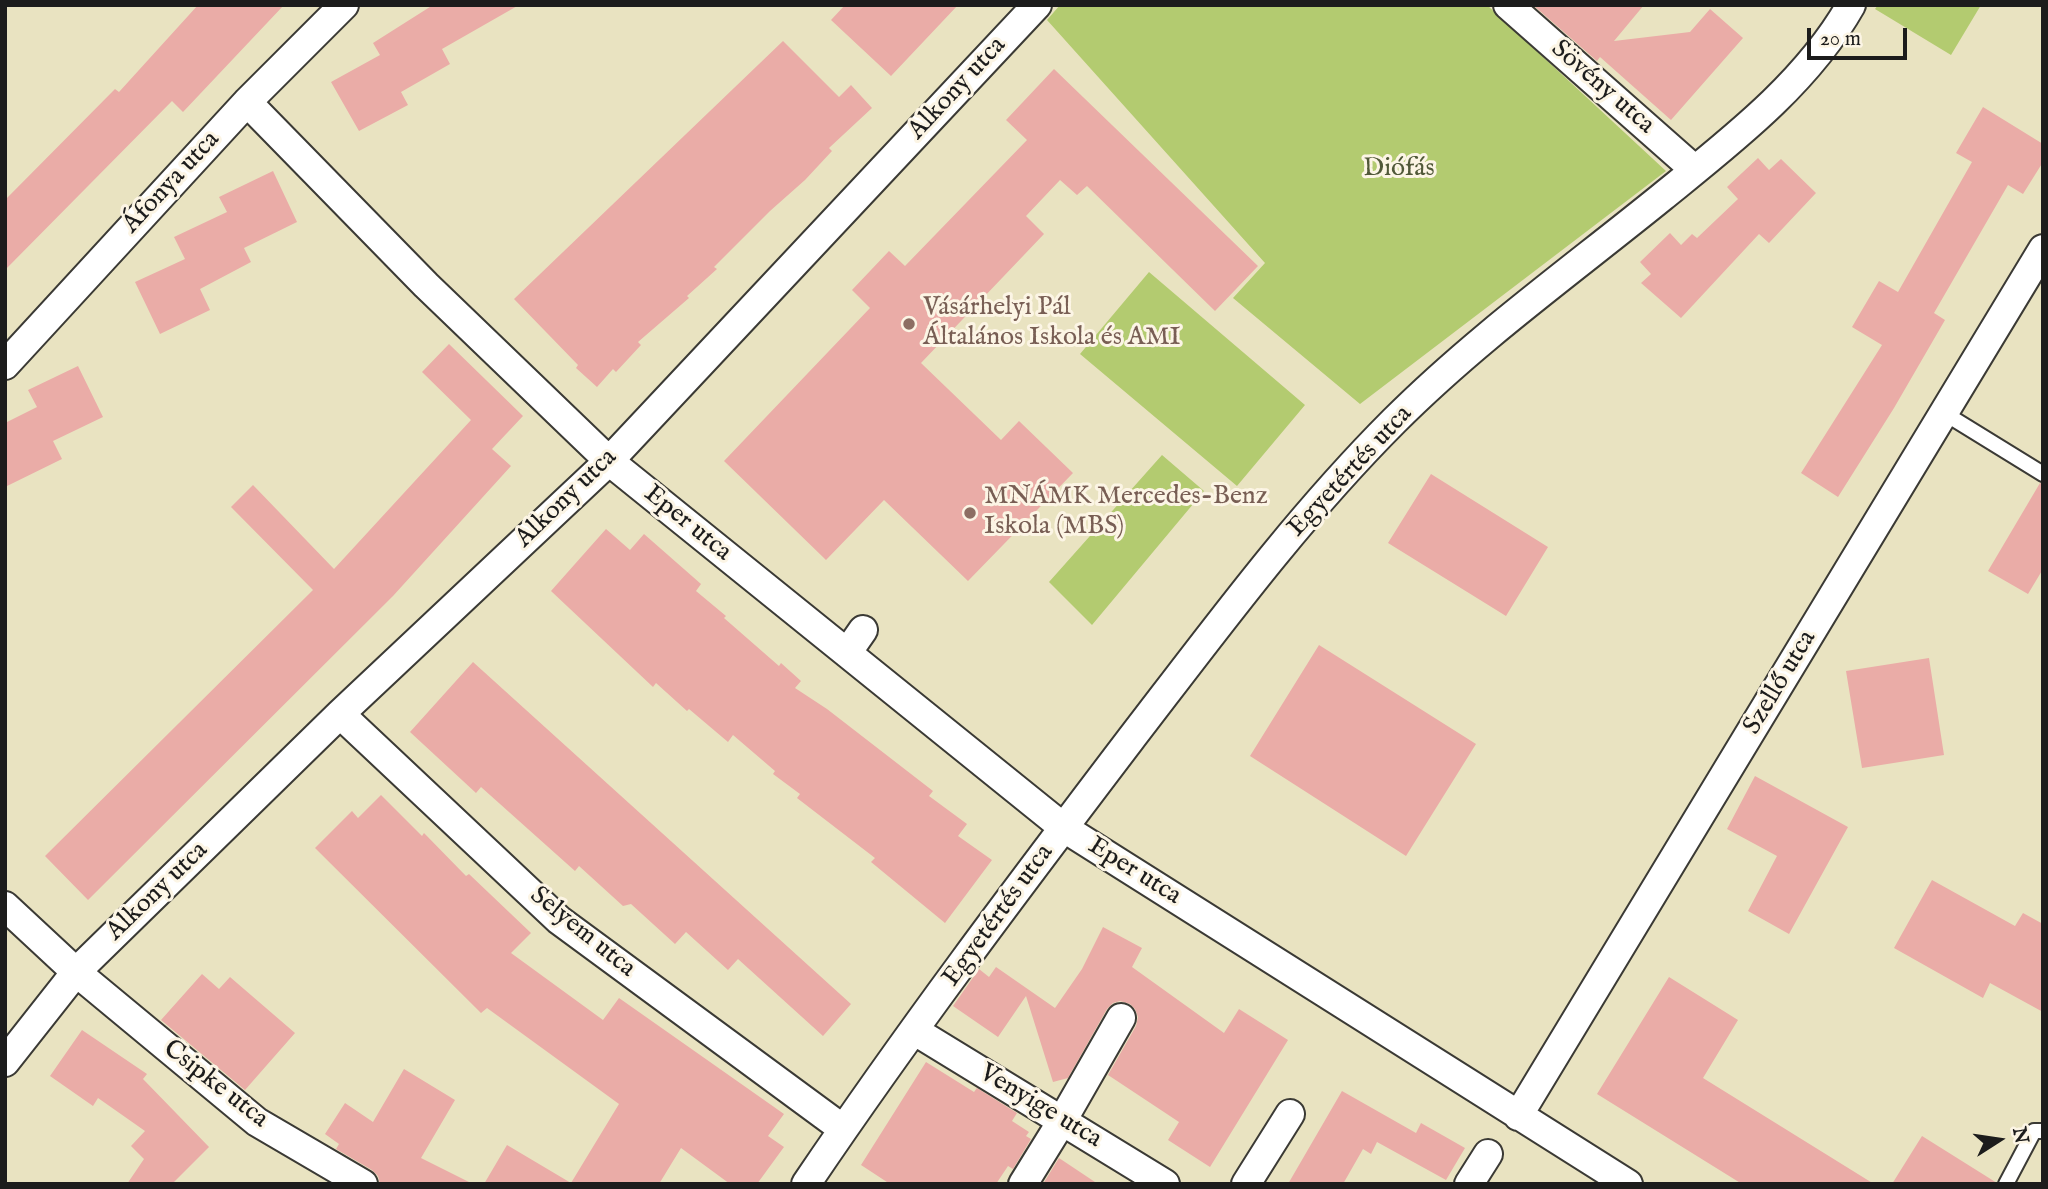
<!DOCTYPE html>
<html>
<head>
<meta charset="utf-8">
<style>
	body { margin:0 }
	#map { position:relative; width:2048px; height:1189px; overflow:hidden; background:#e9e3c1; font-family:"IM FELL English",serif }
	canvas { display:block }
	.frame { position:absolute; inset:0; border:7px solid #1c1c1c; pointer-events:none }
	.north { position:absolute; left:1964px; top:1105px; width:70px; height:70px; -webkit-text-stroke:5px #fcf5e5; paint-order:stroke; rotate:78deg; font-size:19px; font-weight:700; line-height:28px; text-align:center; color:#1c1c1c }
	.north::after { content:''; display:block; margin:auto; width:24px; height:32px; background:#1c1c1c; clip-path:polygon(50% 0,100% 100%,50% 72%,0 100%) }
	.scale { position:absolute; left:1807px; top:28px; width:100px; height:32px; box-sizing:border-box; border:4px solid #1c1c1c; border-top:0; padding-left:9px; font-size:21px; line-height:24px; white-space:nowrap; color:#1c1c1c; -webkit-text-stroke:5px #fcf5e5; paint-order:stroke }
</style>
</head>
<body>
<div id="map">
<canvas width="2048" height="1189"></canvas>
<div class="frame"></div>
<div class="north">N</div>
<div class="scale">20 m</div>
</div>
<script>
const ctx = document.querySelector('canvas').getContext('2d');
ctx.lineJoin = 'round';
function fillPath(path, color) { ctx.fillStyle = color; ctx.fill(path, 'evenodd'); }
function stroke(path, color, width, dash) { ctx.strokeStyle = color; ctx.lineWidth = width; ctx.lineCap = dash ? 'butt' : 'round'; ctx.setLineDash(dash || []); ctx.stroke(path); }
function write(font, color, halo, rows, align = 'center') {
  ctx.font = font + ' "IM FELL English",serif'; ctx.lineWidth = 6; ctx.setLineDash([]); ctx.textBaseline = 'middle'; ctx.strokeStyle = halo; ctx.fillStyle = color; for (const [text, x, y, turn = 0] of rows) {
    ctx.save(); ctx.translate(x, y); ctx.rotate((+turn || 0) * Math.PI / 180); ctx.textAlign = isNaN(turn) ? turn : align; if (halo) ctx.strokeText(text, 0, 0); ctx.fillText(text, 0, 0); ctx.restore();
  }
}
fillPath(new Path2D(`
	M1060,5H1487L1666,171L1360,404L1233,298L1265,263L1047,20Z
	M1878,5H1981L1951,55L1875,9Z
	M1149,272L1305,405L1237,486L1080,354Z
	M1162,455L1204,491L1092,625L1049,582Z`), '#b3cb70');
fillPath(new Path2D(`
	M198,5H284L183,112L172,101L5,270V200L115,89L119,92Z
	M433,5H519L442,49L450,64L401,92L408,105L359,131L331,82L380,55L373,43Z
	M845,5H958L891,76L831,20Z
	M1533,5H1644L1614,41L1690,32L1710,9L1743,38L1671,120L1600,57L1597,61Z
	M783,41L839,97L851,85L872,108L829,148L832,151L805,180L770,211L714,267L717,269L687,296L689,298L638,342L641,345L616,372L613,369L597,387L576,368L578,365L514,299Z
	M1054,69L1258,266L1215,311L1087,186L1077,195L1060,180L1026,216L1044,234L921,363L1001,440L1019,421L1073,473L968,581L884,500L826,560L724,461L870,308L852,290L889,251L905,266L1027,140L1006,120Z
	M1983,107L2043,144V162L2023,194L2008,185L1934,313L1945,320L1894,408L1838,497L1801,473L1882,345L1852,327L1879,281L1898,292L1972,162L1956,153Z
	M1758,158L1769,170L1781,159L1816,193L1769,243L1759,234L1681,318L1641,283L1651,274L1640,262L1670,233L1681,245L1692,234L1697,238L1738,199L1727,187Z
	M273,171L297,222L244,248L251,262L200,289L210,310L160,334L135,282L185,259L174,237L227,212L219,197Z
	M449,344L523,416L492,449L511,466L393,596L88,900L45,856L313,590L231,507L253,485L334,569L471,420L422,372Z
	M78,366L103,417L53,441L62,459L5,487V423L37,407L28,390Z
	M1431,474L1548,547L1506,616L1388,543Z
	M2040,483L2043,484V569L2028,594L1988,571Z
	M606,529L630,550L644,534L701,584L696,591L726,616L724,618L779,666L781,663L801,681L795,688L827,709L933,791L929,796L967,824L958,836L992,860L945,923L871,862L875,858L797,798L800,794L773,774L775,771L733,735L728,742L689,709L687,711L656,683L653,687L551,591Z
	M1319,645L1476,744L1406,856L1250,756Z
	M1929,658L1944,755L1862,768L1846,671Z
	M473,662L851,1004L823,1036L738,959L728,970L686,932L675,944L631,904L623,906L579,866L575,871L481,787L476,793L410,732Z
	M1755,776L1848,827L1789,934L1748,911L1777,856L1727,829Z
	M381,795L422,836L424,833L466,876L469,874L531,933L511,953L603,1020L619,998L784,1114L768,1136L784,1147L757,1184H730L681,1148L659,1184H484L507,1145L571,1183L619,1104L487,1008L481,1013L315,848L352,811L358,818Z
	M1932,880L2015,926L2023,913L2043,924V1012L1990,983L1983,998L1894,948Z
	M1103,927L1142,948L1132,967L1224,1033L1239,1009L1288,1040L1210,1167L1168,1140L1179,1122L1108,1075L1136,1026L1138,1017L1135,1009L1130,1004L1120,1001L1113,1003L1107,1009L1068,1078L1053,1082L1026,996L998,1037L953,1006L979,969L989,977L996,967L1055,1008L1082,969Z
	M202,974L219,989L230,977L295,1033L245,1090L161,1020Z
	M1669,977L1738,1020L1703,1078L1874,1184H1742L1597,1094Z
	M82,1030L147,1074L143,1079L209,1147L172,1184H127L144,1159L131,1146L145,1131L98,1098L93,1106L50,1076Z
	M926,1062L974,1092L977,1088L1017,1113L1012,1121L1029,1132L1026,1136L1031,1139L1013,1169L1008,1166L996,1184H890L861,1165Z
	M404,1069L455,1100L421,1158L473,1184H380L378,1176L372,1170L336,1149L339,1144L325,1134L345,1103L373,1122Z
	M1342,1091L1416,1133L1421,1123L1465,1148L1446,1180L1377,1142L1371,1154L1363,1149L1343,1184H1288Z
	M1922,1136L1997,1183L1996,1184H1892Z
	M1059,1158L1098,1184H1043Z`), '#eaaca7');
const service = new Path2D(`
	M1944,413L2043,474
	M2006,1184L2034,1131H2043`);
const minor = new Path2D(`
	M1508,5L1695,170
	M247,102L426,285L609,461L1064,828L1628,1184
	M5,365L247,102L344,5
	M847,653L863,630
	M340,714L559,920L843,1129
	M5,906L76,972L257,1122L363,1184
	M915,1031L1165,1184
	M5,1062L76,972L340,714L609,461L1037,5
	M1518,1116L2043,249
	M806,1184C908,1033 1019,886 1130,740C1214,631 1296,519 1394,421C1476,339 1572,270 1662,197C1731,141 1807,83 1851,5
	M1023,1184L1062,1121L1121,1018
	M1246,1184L1290,1114
	M1469,1184L1488,1154`);
stroke(service, '#3b3a35', 18);
stroke(minor, '#3b3a35', 32);
stroke(service, '#fff', 14);
stroke(minor, '#fff', 28);
for (const [x, y, r, color] of [
	[909,324,7,"#8d6e63"],
	[970,513,7,"#8d6e63"]
]) { const dot = new Path2D(); dot.arc(x, y, r, 0, 2 * Math.PI); ctx.fillStyle = color; ctx.fill(dot); stroke(dot, '#fcf5e5', 2.5); }
write('26px', '#1c1c1c', '#fcf5e5', [
	["Sövény utca",1602,88,41],
	["Alkony utca",958,89,-47],
	["Áfonya utca",172,183,-47],
	["Egyetértés utca",1351,472,-47],
	["Alkony utca",567,499,-44],
	["Eper utca",687,524,39],
	["Szellő utca",1781,683,-59],
	["Eper utca",1134,872,32],
	["Alkony utca",158,892,-44],
	["Egyetértés utca",999,916,-54],
	["Selyem utca",582,933,39],
	["Csipke utca",215,1085,38],
	["Venyige utca",1040,1107,31]
]);
write('26px', '#515939', '#fcf5e5', [
	["Diófás",1399,170]
]);
write('26px', '#785e54', '#fcf5e5', [
	["Vásárhelyi Pál",923,309],
	["Általános Iskola és AMI",923,339],
	["MNÁMK Mercedes-Benz",984,498],
	["Iskola (MBS)",984,528]
], 'left');
</script>
</body>
</html>
